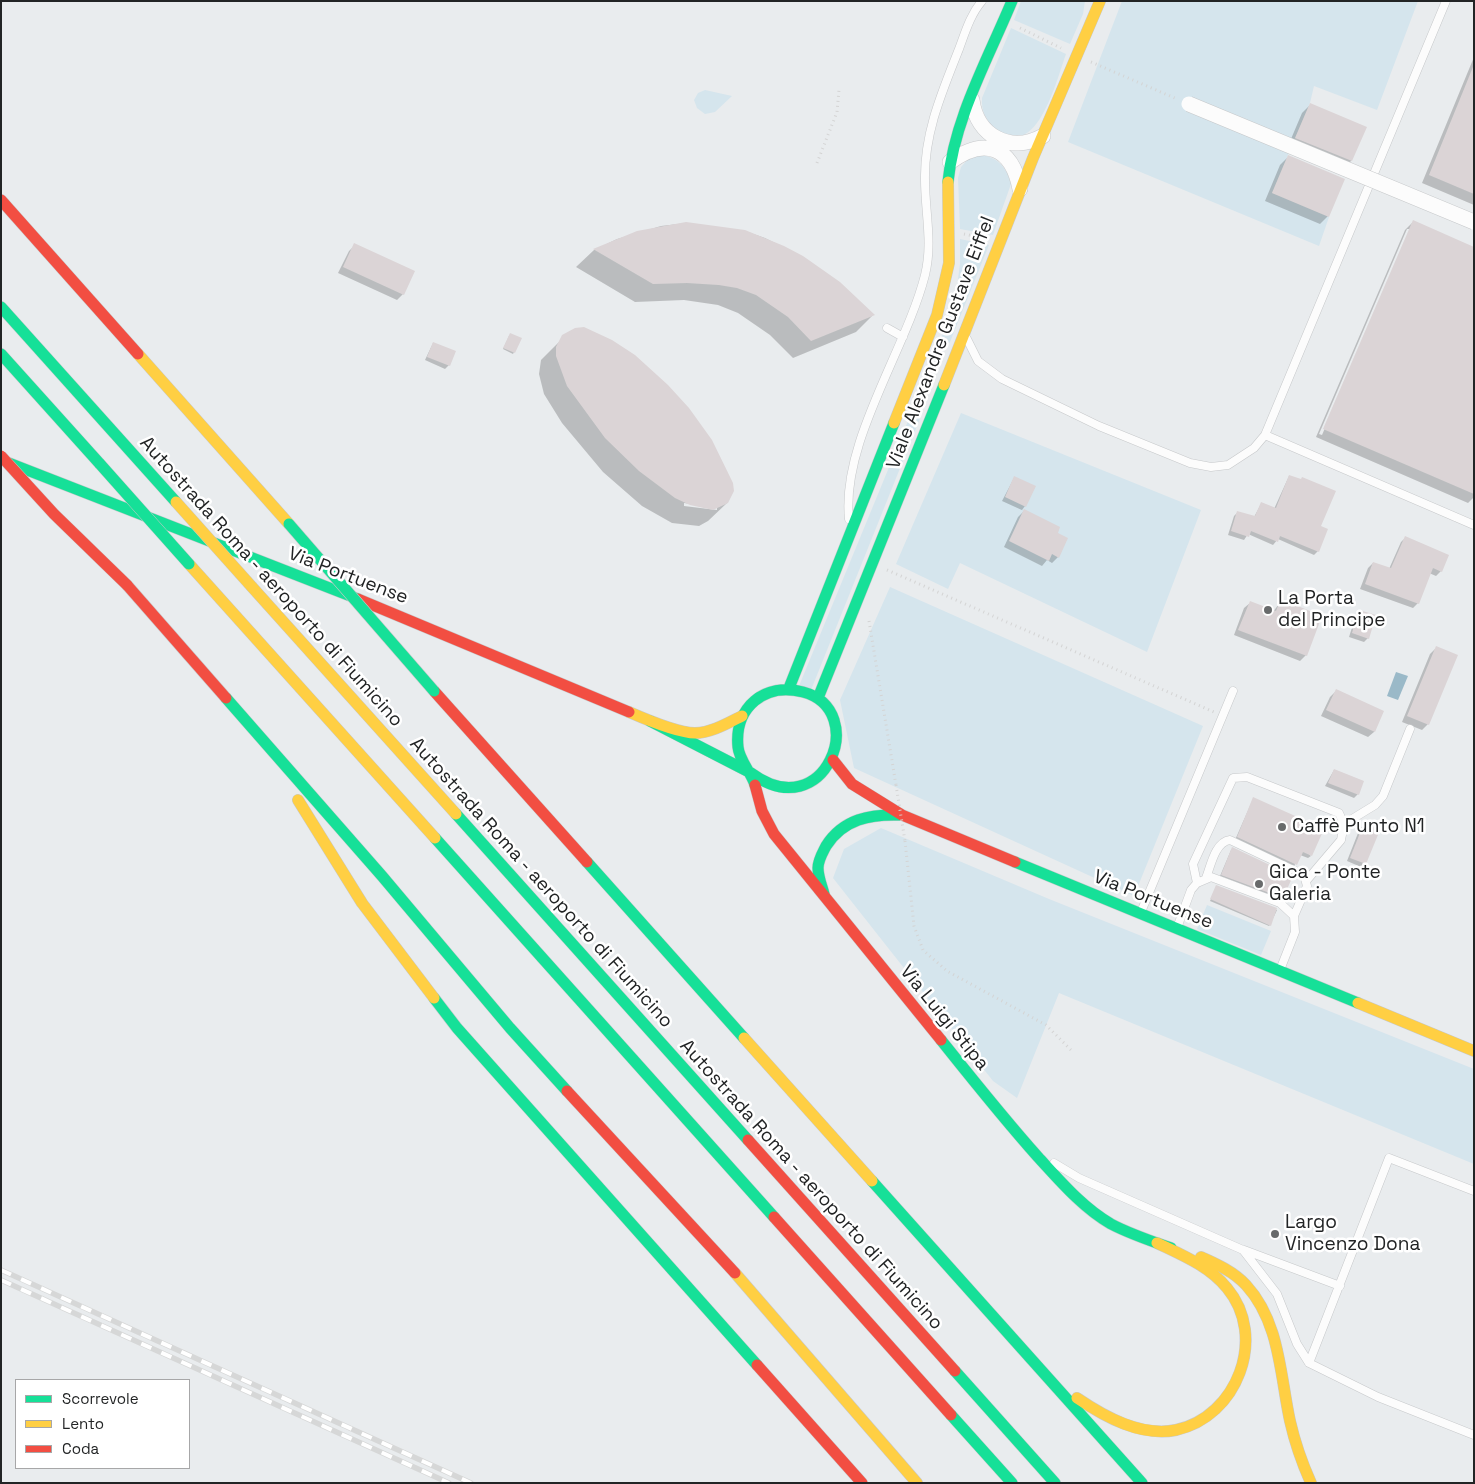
<!DOCTYPE html>
<html>
<head>
<meta charset="utf-8">
<style>
	body { margin:0 }
	#map { position:relative; width:1475px; height:1484px; overflow:hidden; background:#e9ecee; font-family:"Space Grotesk",sans-serif }
	canvas { display:block }
	.frame { position:absolute; inset:0; border:2px solid #222425; pointer-events:none }
	.legend { position:absolute; left:15px; top:1379px; width:175px; height:90px; box-sizing:border-box; background:#fff; border:1px solid #a7a7a8; margin:0; padding:6px 9px; list-style:none; font-size:15px; color:#222425 }
	.legend li { display:flex; align-items:center; gap:10px; height:25px }
	.legend b { width:25px; border:1px solid #a7a7a8 }
</style>
</head>
<body>
<div id="map">
<canvas width="1475" height="1484"></canvas>
<div class="frame"></div>
<ul class="legend">
<li><b style="height:6px;background:#16e098"></b>Scorrevole</li>
<li><b style="height:6px;background:#ffcf43"></b>Lento</li>
<li><b style="height:6px;background:#f24e42"></b>Coda</li>
</ul>
</div>
<script>
const ctx = document.querySelector('canvas').getContext('2d');
ctx.lineJoin = 'round';
function fillPath(path, color) { ctx.fillStyle = color; ctx.fill(path, 'evenodd'); }
function stroke(path, color, width, dash) { ctx.strokeStyle = color; ctx.lineWidth = width; ctx.lineCap = dash ? 'butt' : 'round'; ctx.setLineDash(dash || []); ctx.stroke(path); }
function write(font, color, halo, rows, align = 'center') {
  ctx.font = font + ' "Space Grotesk",sans-serif'; ctx.lineWidth = 5; ctx.setLineDash([]); ctx.textBaseline = 'middle'; ctx.strokeStyle = halo; ctx.fillStyle = color; for (const [text, x, y, turn = 0] of rows) {
    ctx.save(); ctx.translate(x, y); ctx.rotate((+turn || 0) * Math.PI / 180); ctx.textAlign = isNaN(turn) ? turn : align; if (halo) ctx.strokeText(text, 0, 0); ctx.fillText(text, 0, 0); ctx.restore();
  }
}
fillPath(new Path2D(`
	M1021,1H1085L1083,14L1070,44L1014,20Z
	M1122,1H1418L1377,110L1314,86L1310,103L1272,193L1329,217L1319,246L1068,142Z
	M1011,28L1066,54C1058,76 1043,137 1015,137C1009,136 1001,133 996,132C987,120 981,113 982,98Z
	M705,90L732,96L715,112L705,114L697,108L694,100L698,93Z
	M981,155C998,157 1007,168 1011,184L993,235L960,229L958,178L961,167L969,158Z
	M960,239L989,245L950,342L945,346L940,341L956,294L960,264Z
	M913,409L919,410L921,416L811,690L799,686Z
	M961,413L1201,510L1147,652L960,563L948,589L896,564Z
	M890,587L1203,726L1134,896L854,768L840,700Z
	M881,828L1049,899L1474,1069V1164L1059,993L1017,1098L993,1081L833,878L844,849Z
	M1207,905L1271,931L1261,955L1197,929Z`), '#d5e5ed');
fillPath(new Path2D(`
	M1396,672L1408,676L1398,700L1387,696Z`), '#9ab9c8');
fillPath(new Path2D(`
	M1474,57V205L1422,183Z
	M1310,105L1365,128L1351,161L1343,169L1288,146L1302,113Z
	M1288,157L1328,216L1320,224L1265,201L1280,165Z
	M1413,222L1474,248V497L1468,503L1316,437L1405,230ZM1407,229H1410L1322,435L1319,434Z
	M686,223L745,231L765,238L803,257L873,315L856,332L793,358L770,335L738,313L718,305L684,300L635,302L576,267L594,250L617,239L661,226Z
	M355,245L413,272L403,294L397,300L338,273L349,251Z
	M569,332L727,503L708,521L699,526L672,523L642,506L603,472L562,423L544,394L539,374L541,360ZM684,503L717,508V510L684,506Z
	M509,336L514,352L513,354L503,349Z
	M433,343L449,365L445,369L425,360Z
	M1289,476L1320,527L1318,551L1314,555L1278,539L1273,545L1248,534L1244,540L1228,535L1234,516L1238,512L1254,517L1261,504L1274,509Z
	M1014,478L1025,506L1022,510L1059,528L1056,534L1058,557L1052,563L1047,560L1042,566L1004,547L1018,517L1024,511L1002,501Z
	M1406,537L1441,571L1436,576L1429,573L1418,603L1413,608L1360,589L1368,568L1373,563L1389,569L1401,542Z
	M1281,601L1306,655L1300,661L1234,635L1244,608L1250,603L1273,612Z
	M1359,611L1368,638L1364,642L1349,637L1356,615Z
	M1436,648L1456,656L1428,724L1422,730L1402,722L1430,654Z
	M1336,691L1383,712L1374,732L1368,737L1321,716L1330,697Z
	M1334,770L1358,794L1354,798L1325,786Z
	M1253,799L1311,856L1308,858L1300,855L1293,868L1235,840Z
	M1364,825L1365,863L1361,867L1347,861L1360,828Z
	M1231,850L1282,898L1280,899L1220,876Z
	M1217,886L1277,910L1270,925L1269,926L1210,901Z`), '#0003');
fillPath(new Path2D(`
	M1473,67H1474V194L1429,175Z
	M1310,103L1367,127L1352,161L1295,138Z
	M1288,155L1345,179L1329,217L1272,193Z
	M1413,220L1474,247V494L1323,429Z
	M686,222L745,230L784,246L803,256L840,282L875,315L811,341L788,317L756,295L737,288L719,285L687,283L653,284L593,249L637,231Z
	M354,243L415,271L404,295L343,267Z
	M584,327L612,340L635,355L668,385L689,408L712,440L733,483L734,491L728,503L713,510L690,505L675,498L639,471L605,438L567,386L556,356V347L562,335L575,328Z
	M510,333L522,338L515,353L503,348Z
	M433,342L456,351L450,366L427,357Z
	M1289,475L1301,479L1302,477L1336,491L1321,526L1328,529L1319,552L1280,536L1278,542L1251,531L1249,537L1231,531L1237,511L1255,516L1261,502L1276,508Z
	M1014,476L1036,486L1026,507L1005,497Z
	M1024,509L1060,527L1058,533L1068,538L1059,558L1052,554L1049,561L1009,541Z
	M1405,536L1449,555L1442,572L1433,568L1419,604L1365,584L1373,562L1391,568Z
	M1281,599L1322,616L1307,656L1238,630L1250,601L1276,611Z
	M1359,610L1376,615L1369,639L1352,633Z
	M1436,646L1458,655L1429,725L1407,716Z
	M1336,689L1384,711L1375,732L1326,710Z
	M1334,769L1364,781L1359,795L1328,783Z
	M1253,797L1324,829L1312,856L1303,852L1297,865L1237,837Z
	M1364,823L1380,830L1366,864L1350,858Z
	M1232,847L1293,876L1283,898L1221,875Z
	M1216,885L1277,908L1271,926L1210,899Z`), '#dbd4d6');
const lane = new Path2D(`
	M887,328L903,337
	M967,339L978,361L1002,379L1099,426L1190,463L1211,467L1228,465L1254,448L1265,435L1446,1
	M1265,435L1474,525
	M849,519C841,442 906,350 925,275C933,243 925,212 925,180C924,133 942,92 959,49C965,33 970,15 982,1
	M1344,824L1375,805L1383,796L1410,729
	M1206,878C1211,865 1215,842 1230,840L1304,875L1307,886L1294,916
	M1197,883L1193,864L1233,778L1247,777L1339,813L1344,824L1341,840L1307,880
	M1141,912L1233,691
	M1177,928L1191,890L1197,883L1211,877L1280,903L1294,916L1295,932L1280,970
	M1054,1163L1079,1178L1243,1250L1277,1294L1297,1344L1309,1363L1378,1397L1474,1435
	M1244,1250L1340,1286
	M1309,1363L1389,1158L1474,1191`);
const street = new Path2D(`
	M972,100C977,136 1010,154 1043,136
	M950,162C985,136 1012,147 1020,189`);
const fast = new Path2D(`
	M948,182C954,119 988,59 1012,1
	M1,307L176,502
	M1,354L100,464
	M9,463L358,599
	M789,688L894,423
	M226,698L382,876L510,1028L567,1091
	M818,698L944,385
	M650,721L751,773C825,828 871,710 803,692C765,682 734,707 738,747C739,760 751,772 755,785
	M456,814L748,1140
	M435,838L774,1217
	M587,862L744,1038
	M1015,862L1358,1003
	M824,894C822,886 818,877 818,868C818,860 823,852 826,846C843,819 870,814 900,815
	M434,998L457,1028L757,1365
	M941,1040C973,1080 1004,1119 1038,1157C1060,1181 1083,1208 1111,1224C1130,1234 1151,1241 1171,1248
	M872,1181L1142,1483
	M955,1371L1055,1483
	M951,1415L1012,1483`);
const slow = new Path2D(`
	M138,354L289,524
	M944,385L1033,158L1100,1
	M894,423L937,315L949,263L948,182
	M189,564L435,838
	M252,587L456,814
	M629,712C645,719 678,733 695,733C711,733 728,723 742,716
	M298,800L362,903L434,998
	M1358,1003L1474,1051
	M744,1038L872,1181
	M1201,1257C1217,1264 1234,1272 1246,1285C1280,1322 1280,1375 1290,1421C1295,1443 1302,1463 1311,1483
	M735,1273L917,1483
	M1077,1398C1105,1417 1141,1437 1176,1430C1237,1417 1268,1337 1227,1288C1209,1266 1182,1255 1157,1243`);
const jam = new Path2D(`
	M1,200L138,354
	M127,585L226,698
	M358,599L629,712
	M434,691L587,862
	M833,760L852,784L902,815L1015,862
	M755,785L762,811L774,834L941,1040
	M567,1091L735,1273
	M748,1140L955,1371
	M774,1217L951,1415
	M757,1365L862,1483`);
stroke(lane, '#c6c8ca', 9);
stroke(street, '#c6c8ca', 16);
stroke(fast, '#c6c8ca', 12);
stroke(slow, '#c6c8ca', 12);
stroke(jam, '#c6c8ca', 12);
stroke(new Path2D(`
	M1020,28L1061,48
	M1091,62L1177,99
	M817,163L837,112L839,90
	M964,234L983,238
	M887,570L1214,712
	M869,621L896,785
	M905,841L914,926L923,950L947,971L1046,1025L1073,1052`), '#d4d4d4', 3, [1, 4]);
stroke(lane, '#fcfcfc', 8);
stroke(street, '#fcfcfc', 15);
stroke(fast, '#16e098', 11);
stroke(slow, '#ffcf43', 11);
stroke(jam, '#f24e42', 11);
const rail = new Path2D(`
	M1,1270L471,1483
	M1,1280L449,1483`);
stroke(rail, '#d6d7d7', 5.5);
stroke(rail, '#fff', 4, [11]);
const streetBridge = new Path2D(`
	M1189,104L1474,222`);
const fastBridge = new Path2D(`
	M100,464L189,564
	M289,524L434,691`);
const slowBridge = new Path2D(`
	M176,502L252,587`);
const jamBridge = new Path2D(`
	M1,456L54,514L127,585`);
stroke(streetBridge, '#c6c8ca', 16, []);
stroke(fastBridge, '#c7c8c9', 12, []);
stroke(slowBridge, '#c7c8c9', 12, []);
stroke(jamBridge, '#c7c8c9', 12, []);
stroke(new Path2D(`
	M896,785L905,841`), '#d4d4d4', 3, [1, 4]);
stroke(streetBridge, '#fcfcfc', 15);
stroke(fastBridge, '#16e098', 11);
stroke(slowBridge, '#ffcf43', 11);
stroke(jamBridge, '#f24e42', 11);
for (const [x, y, r, color] of [
	[1268,610,5,"#686a6b"],
	[1282,827,5,"#686a6b"],
	[1259,884,5,"#686a6b"],
	[1275,1234,5,"#686a6b"]
]) { const dot = new Path2D(); dot.arc(x, y, r, 0, 2 * Math.PI); ctx.fillStyle = color; ctx.fill(dot); stroke(dot, '#fff', 2); }
write('19px', '#222425', '#fff', [
	["Viale Alexandre Gustave Eiffel",941,343,-69],
	["Via Portuense",348,576,21],
	["Autostrada Roma - aeroporto di Fiumicino",271,582,48],
	["Autostrada Roma - aeroporto di Fiumicino",541,883,48],
	["Via Portuense",1153,900,22],
	["Via Luigi Stipa",944,1018,51],
	["Autostrada Roma - aeroporto di Fiumicino",811,1185,48]
]);
write('19px', '#222425', '#fff', [
	["La Porta",1278,599],
	["del Principe",1278,621],
	["Caffè Punto N1",1292,827],
	["Gica - Ponte",1269,873],
	["Galeria",1269,895],
	["Largo",1285,1223],
	["Vincenzo Dona",1285,1245]
], 'left');
</script>
</body>
</html>
